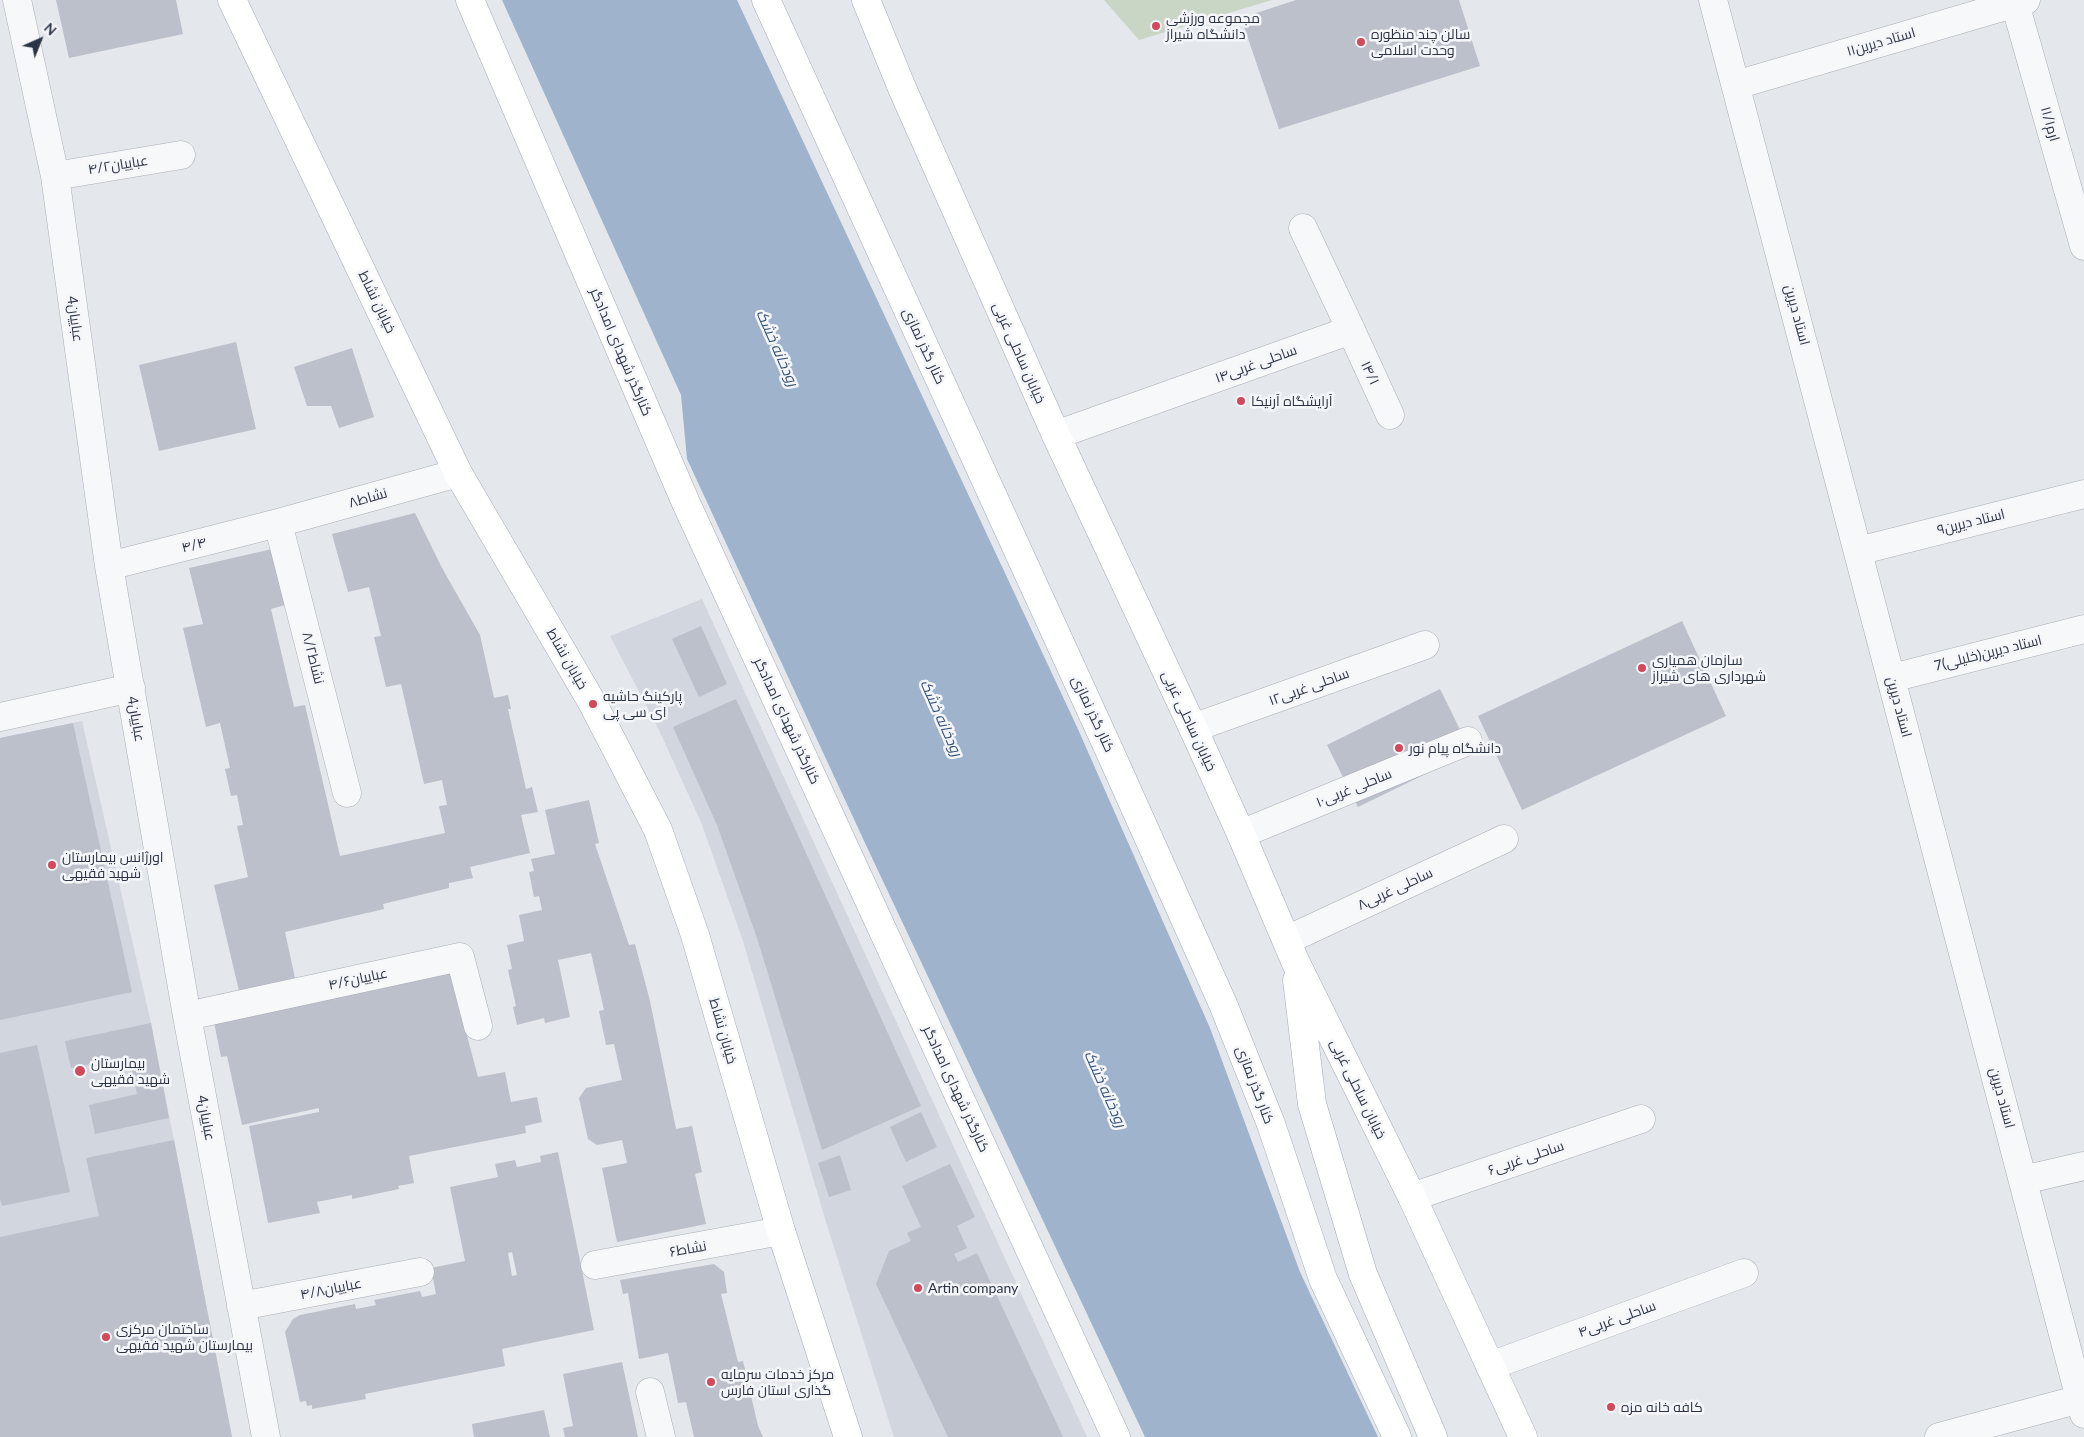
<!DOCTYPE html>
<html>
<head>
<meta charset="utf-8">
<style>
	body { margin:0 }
	#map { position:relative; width:2084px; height:1437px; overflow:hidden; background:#e4e7ec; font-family:Lato,sans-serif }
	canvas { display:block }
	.north { position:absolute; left:15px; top:15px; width:50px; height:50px; -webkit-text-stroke:4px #f4f6f9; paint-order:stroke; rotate:44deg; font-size:14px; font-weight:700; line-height:20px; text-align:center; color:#2b3445 }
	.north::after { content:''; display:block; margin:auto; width:18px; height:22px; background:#2b3445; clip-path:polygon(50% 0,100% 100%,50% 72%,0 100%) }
</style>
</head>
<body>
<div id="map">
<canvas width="2084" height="1437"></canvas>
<div class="north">N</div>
</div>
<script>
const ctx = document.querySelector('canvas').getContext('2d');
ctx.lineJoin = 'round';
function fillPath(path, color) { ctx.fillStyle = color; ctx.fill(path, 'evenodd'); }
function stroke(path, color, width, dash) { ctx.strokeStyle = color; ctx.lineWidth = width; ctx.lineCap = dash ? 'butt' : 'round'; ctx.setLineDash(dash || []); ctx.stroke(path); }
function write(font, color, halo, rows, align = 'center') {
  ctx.font = font + ' Lato,Cairo,sans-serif'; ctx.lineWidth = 5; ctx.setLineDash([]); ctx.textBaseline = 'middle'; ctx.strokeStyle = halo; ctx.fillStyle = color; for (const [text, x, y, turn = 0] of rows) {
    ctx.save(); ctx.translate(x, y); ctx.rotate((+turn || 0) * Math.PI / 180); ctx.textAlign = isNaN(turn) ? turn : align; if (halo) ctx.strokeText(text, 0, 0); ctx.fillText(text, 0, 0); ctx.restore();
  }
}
fillPath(new Path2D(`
	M702,599L1087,1437H894L826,1222L743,941L701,822L658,728L610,636Z
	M82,721L151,1023L232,1437H0V738Z`), '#d2d6de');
fillPath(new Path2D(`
	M1104,0H1272L1139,40Z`), '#c9d6c5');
fillPath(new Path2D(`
	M502,0H737L1077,727L1210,1028L1300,1272L1378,1437H1145L865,843L687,459L681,395Z`), '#9fb4cc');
fillPath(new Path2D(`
	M56,0H176L183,34L69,58Z
	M1296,0H1459L1480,66L1279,129L1241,18Z
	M236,342L256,429L159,451L139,365Z
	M352,348L374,417L339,428L331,406H307L294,367Z
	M415,513L442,568L480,635L494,698L508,695L511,709H508L526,789L532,787L538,812L521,815L530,853L470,867L473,878L449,883V888L383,904L384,909L285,932L295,978L239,991L214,885L248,877L237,826L243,825L237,795L231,796L225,769L230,768L220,723L206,727L183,628L203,624L189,568L272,549L285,605L271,609L294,707L305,705L340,856L445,833L439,806L447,805L442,780L424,784L401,684L386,687L374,637L381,636L369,587L348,592L332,534Z
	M1682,621L1726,716L1522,810L1478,716Z
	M701,626L727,684L699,697L672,639Z
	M1440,689L1471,752L1358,807L1327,745Z
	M736,699L921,1106L822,1150L757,938L717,825L673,727Z
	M73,723L132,992L0,1020V738Z
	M589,800L599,843L595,844L629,945L635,944L650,1001L676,1129L692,1126L702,1172L695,1174L706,1224L617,1242L602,1168L627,1163L622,1140L597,1145L588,1139L579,1098L586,1088L622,1080L614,1044L606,1045L599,1011L604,1010L591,953L558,960L570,1017L545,1023L544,1018L517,1025L513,1007L516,1006L508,970L512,969L507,945L524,941L519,915L542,910L539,896L534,897L529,872L534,871L531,859L555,854L545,810Z
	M450,972L478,1077L505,1072L511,1102L537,1097L542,1122L525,1126L526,1133L409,1156L414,1183L398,1186L399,1189L352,1199V1195L317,1202L320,1213L268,1223L249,1126L319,1112V1108L242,1125L227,1056L221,1057L214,1022Z
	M151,1023L169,1118L95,1134L89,1105L137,1094L129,1056L71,1068L65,1041Z
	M37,1045L70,1192L2,1206L0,1199V1053Z
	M921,1112L937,1147L906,1162L890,1127Z
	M174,1140L232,1437H0V1237L99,1216L86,1158Z
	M558,1152L594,1330L502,1349L505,1366L365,1394L366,1399L312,1409V1405L307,1406L306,1401L300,1402L285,1332L293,1319L300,1315L355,1304L356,1309L376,1305L374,1300L420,1291L422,1297L436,1294L431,1268L465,1261L450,1187L498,1177L495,1164L515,1160L517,1167L541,1162L540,1156ZM512,1252L517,1275L512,1276L508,1253Z
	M840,1155L851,1190L829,1197L818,1163Z
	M950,1164L975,1217L957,1226L967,1248L954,1254L958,1262L977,1253L1063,1437H948L876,1284L889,1251L911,1241L907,1233L921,1227L902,1186Z
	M714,1264L724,1272L727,1293L721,1294L738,1362L743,1361L758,1426L763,1437H694L686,1402L678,1403L668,1353L639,1359L628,1293L623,1294L620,1280Z
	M622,1362L638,1437H565L563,1428L573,1426L563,1374Z
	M544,1410L550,1437H474L472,1424Z`), '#bbc0ca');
const minor = new Path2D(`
	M17,0L55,176L109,566L187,1016L266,1437
	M1713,0L2084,1414
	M2014,0L2084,246
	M1736,85L2026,0
	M55,176L181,155
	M1351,330L1390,415
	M1056,435L1351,330L1303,228
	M278,523L347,793
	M1858,551L2084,494
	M109,566L278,523L458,473
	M1892,678L2084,629
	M0,717L131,688
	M1193,728L1425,645
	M1241,834L1468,741
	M1287,940L1504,839
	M187,1016L460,957L478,1026
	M2023,1180L2084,1166
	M1412,1197L1641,1119
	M595,1265L781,1231
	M241,1306L420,1272
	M1490,1366L1744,1273
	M650,1392L661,1437
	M1939,1437L2080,1399`);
const major = new Path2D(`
	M232,0L458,473L593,704L658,830L695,935L781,1231L848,1437
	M470,0L686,503L1116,1437
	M766,0L1110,752L1223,1004L1271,1124L1323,1279L1397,1437
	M866,0L902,88L1056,435L1193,728L1241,834L1295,961L1412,1197L1523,1437
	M1297,980L1312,1104L1363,1274L1433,1437`);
stroke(minor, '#a9aeb7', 29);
stroke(major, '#a3abb8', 29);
stroke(minor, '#f7f8fa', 28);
stroke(major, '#fff', 28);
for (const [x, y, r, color] of [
	[1156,26,5,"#d1495b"],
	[1361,42,5,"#d1495b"],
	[1241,401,5,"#d1495b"],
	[1642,668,5,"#d1495b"],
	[593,704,5,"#d1495b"],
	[1399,748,5,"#d1495b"],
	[52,865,5,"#d1495b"],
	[80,1071,6,"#d1495b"],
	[918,1288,5,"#d1495b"],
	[106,1337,5,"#d1495b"],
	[711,1382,5,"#d1495b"],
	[1611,1407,5,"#d1495b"]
]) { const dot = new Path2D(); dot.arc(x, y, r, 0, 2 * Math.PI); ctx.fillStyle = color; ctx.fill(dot); stroke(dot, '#f4f6f9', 2); }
write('14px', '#2b3445', '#f4f6f9', [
	["مجموعه ورزشی",1166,18],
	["دانشگاه شیراز",1166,34],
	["سالن چند منظوره",1371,34],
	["وحدت اسلامی",1371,50],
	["آرایشگاه آرنیکا",1251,401],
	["سازمان همیاری",1652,660],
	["شهرداری های شیراز",1652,676],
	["پارکینگ حاشیه",603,696],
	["ای سی پی",603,712],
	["دانشگاه پیام نور",1409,748],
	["اورژانس بیمارستان",62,857],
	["شهید فقیهی",62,873],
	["بیمارستان",91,1063],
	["شهید فقیهی",91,1079],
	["Artin company",928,1288],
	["ساختمان مرکزی",116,1329],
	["بیمارستان شهید فقیهی",116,1345],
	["مرکز خدمات سرمایه",721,1374],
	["گذاری استان فارس",721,1390],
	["کافه خانه مزه",1621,1407]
], 'left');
write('14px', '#2b3445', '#f4f6f9', [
	["استاد دیرین۱۱",1881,42,-16],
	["۱۱/۱ارم",2050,124,74],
	["عباییان۴/۲",118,165,-9],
	["خیابان نشاط",377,302,64],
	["استاد دیرین",1797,315,75],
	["عباییان4",75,319,82],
	["کنار گذر نمازی",924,346,65],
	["کنارگذر شهدای امدادگر",621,352,67],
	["خیابان ساحلی غربی",1019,353,66],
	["ساحلی غربی۱۴",1256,364,-20],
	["۱۴/۱",1370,373,65],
	["نشاط۸",368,498,-16],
	["استاد دیرین۹",1971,522,-14],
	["۴/۴",194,545,-14],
	["7استاد دیرین(خلیلی)",1988,653,-14],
	["نشاط۸/۲",313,658,76],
	["خیابان نشاط",567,659,60],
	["ساحلی غربی۱۲",1309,687,-20],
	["استاد دیرین",1899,707,75],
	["کنار گذر نمازی",1093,714,65],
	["عباییان4",136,719,80],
	["کنارگذر شهدای امدادگر",787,721,65],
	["خیابان ساحلی غربی",1189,721,65],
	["ساحلی غربی۱۰",1354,788,-22],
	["ساحلی غربی۸",1395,889,-25],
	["عباییان۴/۶",358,979,-12],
	["خیابان نشاط",723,1031,74],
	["کنار گذر نمازی",1255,1085,69],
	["کنارگذر شهدای امدادگر",956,1089,65],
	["خیابان ساحلی غربی",1358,1089,64],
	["استاد دیرین",2002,1098,75],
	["عباییان4",206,1118,79],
	["ساحلی غربی۶",1526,1158,-19],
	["نشاط۶",688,1249,-10],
	["عباییان۴/۸",331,1289,-11],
	["ساحلی غربی۴",1617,1319,-20]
]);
write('italic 15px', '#34527a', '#f4f6f9', [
	["رودخانه خشک",777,348,66],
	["رودخانه خشک",941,718,66],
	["رودخانه خشک",1105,1089,66]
]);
</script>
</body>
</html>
